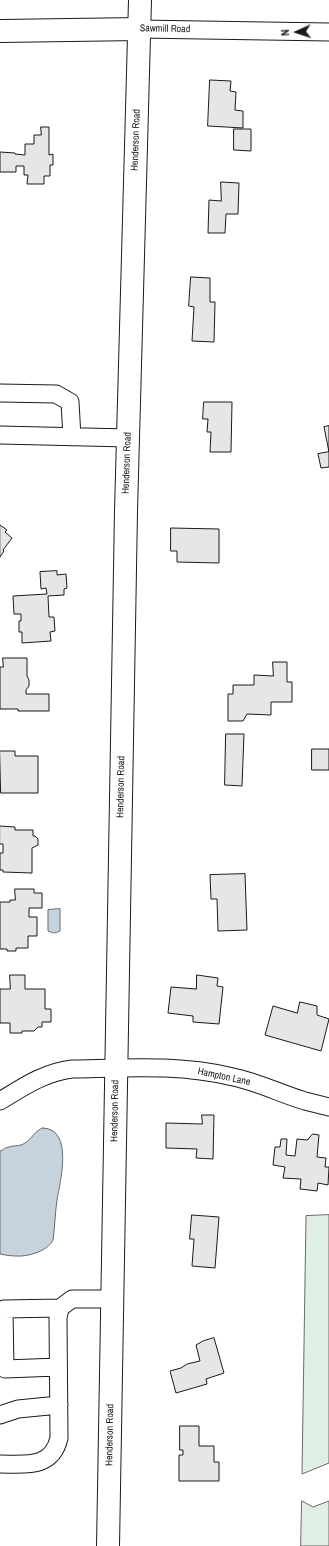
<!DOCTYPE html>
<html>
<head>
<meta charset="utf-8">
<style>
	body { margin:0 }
	#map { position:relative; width:329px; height:1546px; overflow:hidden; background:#fff; font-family:"Archivo Narrow",sans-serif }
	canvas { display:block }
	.north { position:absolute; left:277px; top:12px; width:40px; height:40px; -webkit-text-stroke:3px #fff; paint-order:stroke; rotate:267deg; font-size:11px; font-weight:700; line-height:16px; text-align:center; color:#1a1a1a }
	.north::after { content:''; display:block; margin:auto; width:14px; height:18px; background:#1a1a1a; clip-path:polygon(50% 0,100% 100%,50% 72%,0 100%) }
</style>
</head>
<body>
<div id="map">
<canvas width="329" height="1546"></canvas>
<div class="north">N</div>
</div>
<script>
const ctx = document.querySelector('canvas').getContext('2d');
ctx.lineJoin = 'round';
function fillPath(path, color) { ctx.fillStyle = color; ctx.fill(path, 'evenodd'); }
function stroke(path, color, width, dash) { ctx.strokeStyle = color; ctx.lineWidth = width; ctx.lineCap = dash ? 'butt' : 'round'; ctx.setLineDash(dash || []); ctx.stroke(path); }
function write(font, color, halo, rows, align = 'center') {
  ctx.font = font + ' "Archivo Narrow",sans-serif'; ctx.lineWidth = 3; ctx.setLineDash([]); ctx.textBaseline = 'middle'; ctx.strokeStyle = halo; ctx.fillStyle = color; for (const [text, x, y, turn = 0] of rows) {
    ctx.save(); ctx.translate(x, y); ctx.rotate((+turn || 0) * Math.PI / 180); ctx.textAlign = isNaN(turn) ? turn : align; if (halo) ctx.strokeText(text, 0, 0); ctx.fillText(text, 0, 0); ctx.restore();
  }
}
const green = new Path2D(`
	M329,1215V1463L302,1474L306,1216Z
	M302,1501L313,1507L329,1501V1546H301Z`);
fillPath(green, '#e0efe3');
stroke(green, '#6a6a6a', 1);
const water = new Path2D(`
	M60,909V931C54,934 53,933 48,931V910Z
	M43,1128C74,1129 60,1182 57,1200C55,1213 55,1226 53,1240C48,1251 28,1257 16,1256C11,1256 5,1255 0,1254V1151C3,1150 6,1147 9,1147C15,1145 19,1147 25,1143C32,1139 35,1130 43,1128Z`);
fillPath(water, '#c6d2dc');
stroke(water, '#6a6a6a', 1);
const building = new Path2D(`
	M210,80L231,81L230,91L236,92L235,110L243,111V128L208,126Z
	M41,127H49V155L53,154V165H50V176H44V184H27L28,175H24V166H16V172H0V152L15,153V154L25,155V144H34V135H41Z
	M234,129H251V151L234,150Z
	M221,182L239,183L238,214H226L225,233H208L209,200L221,201Z
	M191,277L210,278V302H215L214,342L192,341L194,307L189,306Z
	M204,402H232L231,452H210L211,432H207L208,419H203Z
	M329,426V452L324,427Z
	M329,452V467L321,468L318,454Z
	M0,525L7,530L5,532L12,538L3,550L4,551L0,557Z
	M171,528L219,529V563L177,562V551H171Z
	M57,571V575L66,574L67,588L64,589V595L48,596L49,617H54L55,631L50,632L51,641L22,643V632H19V621H21V614H14L13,596L47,594L46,588L41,589L40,572Z
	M3,658H27V676L29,680V686L26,690V694H49V711H18V709H0V667H3Z
	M273,662H287V682H292V702H271V715L247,714L243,721H228V694H233V685H254V675L273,676Z
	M226,734H244L242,786L225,785Z
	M312,749H329V770H312Z
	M0,751H15V756H38V793H1Z
	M0,826L15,827V830H33V836H35L38,839V845L32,848V873L3,872V870H0V853H3V844H0Z
	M245,874L247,930L218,931L217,899H211L210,875Z
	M15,889H34V893H42V908H29V917H37V936H28V948H16V951H7V949H0V902H10V900H15Z
	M10,975H25V989H45V1009H51V1022H42V1027H38L34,1031H22V1033H10V1023H0V989H10Z
	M197,975L218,978L217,986L223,987L219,1024L193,1022V1016L168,1013L171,987L196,989Z
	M300,1002L317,1006V1015L329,1019L321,1051L265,1035L273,1006L297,1013Z
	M202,1115H214L213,1159L196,1158L197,1149L166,1148V1123L202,1124Z
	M313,1134L319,1135L317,1157L326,1158L325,1167H329L328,1185L318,1183L317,1191L300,1189L301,1179L283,1178L285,1167L273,1165L275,1147H280L281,1139H287L286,1155L295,1156L297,1139L307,1140Z
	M192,1215L219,1217L215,1268L192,1266L194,1239H190Z
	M214,1338L224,1373L206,1379L207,1384L176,1393L170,1371L181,1368L187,1364L200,1361L196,1345L203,1341Z
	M180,1426H199V1446H214V1462H219V1481H179V1455H183V1450H180Z`);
fillPath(building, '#e6e6e6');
stroke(building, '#1a1a1a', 1);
const minor = new Path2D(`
	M139,29L329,32
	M0,393L56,394L70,402L72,437
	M0,435L128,438
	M0,1101C23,1087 45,1072 72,1069C127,1068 179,1064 233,1077C258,1082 281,1094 305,1101C313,1103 321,1105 329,1107
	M58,1367L5,1369L4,1309L60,1308
	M0,1415L18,1409L59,1405
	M0,1464C25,1464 52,1469 59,1438L58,1318L60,1308L72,1299H112`);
const major = new Path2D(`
	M0,31L139,29
	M108,1546L126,511L140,0`);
stroke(minor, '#1a1a1a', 19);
stroke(major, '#1a1a1a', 24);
stroke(minor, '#fff', 17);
stroke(major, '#fff', 22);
write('10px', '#1a1a1a', '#fff', [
	["Sawmill Road",165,29,1],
	["Henderson Road",136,140,-88],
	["Henderson Road",127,463,-88],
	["Henderson Road",121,787,-89],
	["Hampton Lane",224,1077,12],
	["Henderson Road",115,1111,-89],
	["Henderson Road",110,1435,-89]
]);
</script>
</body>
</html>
